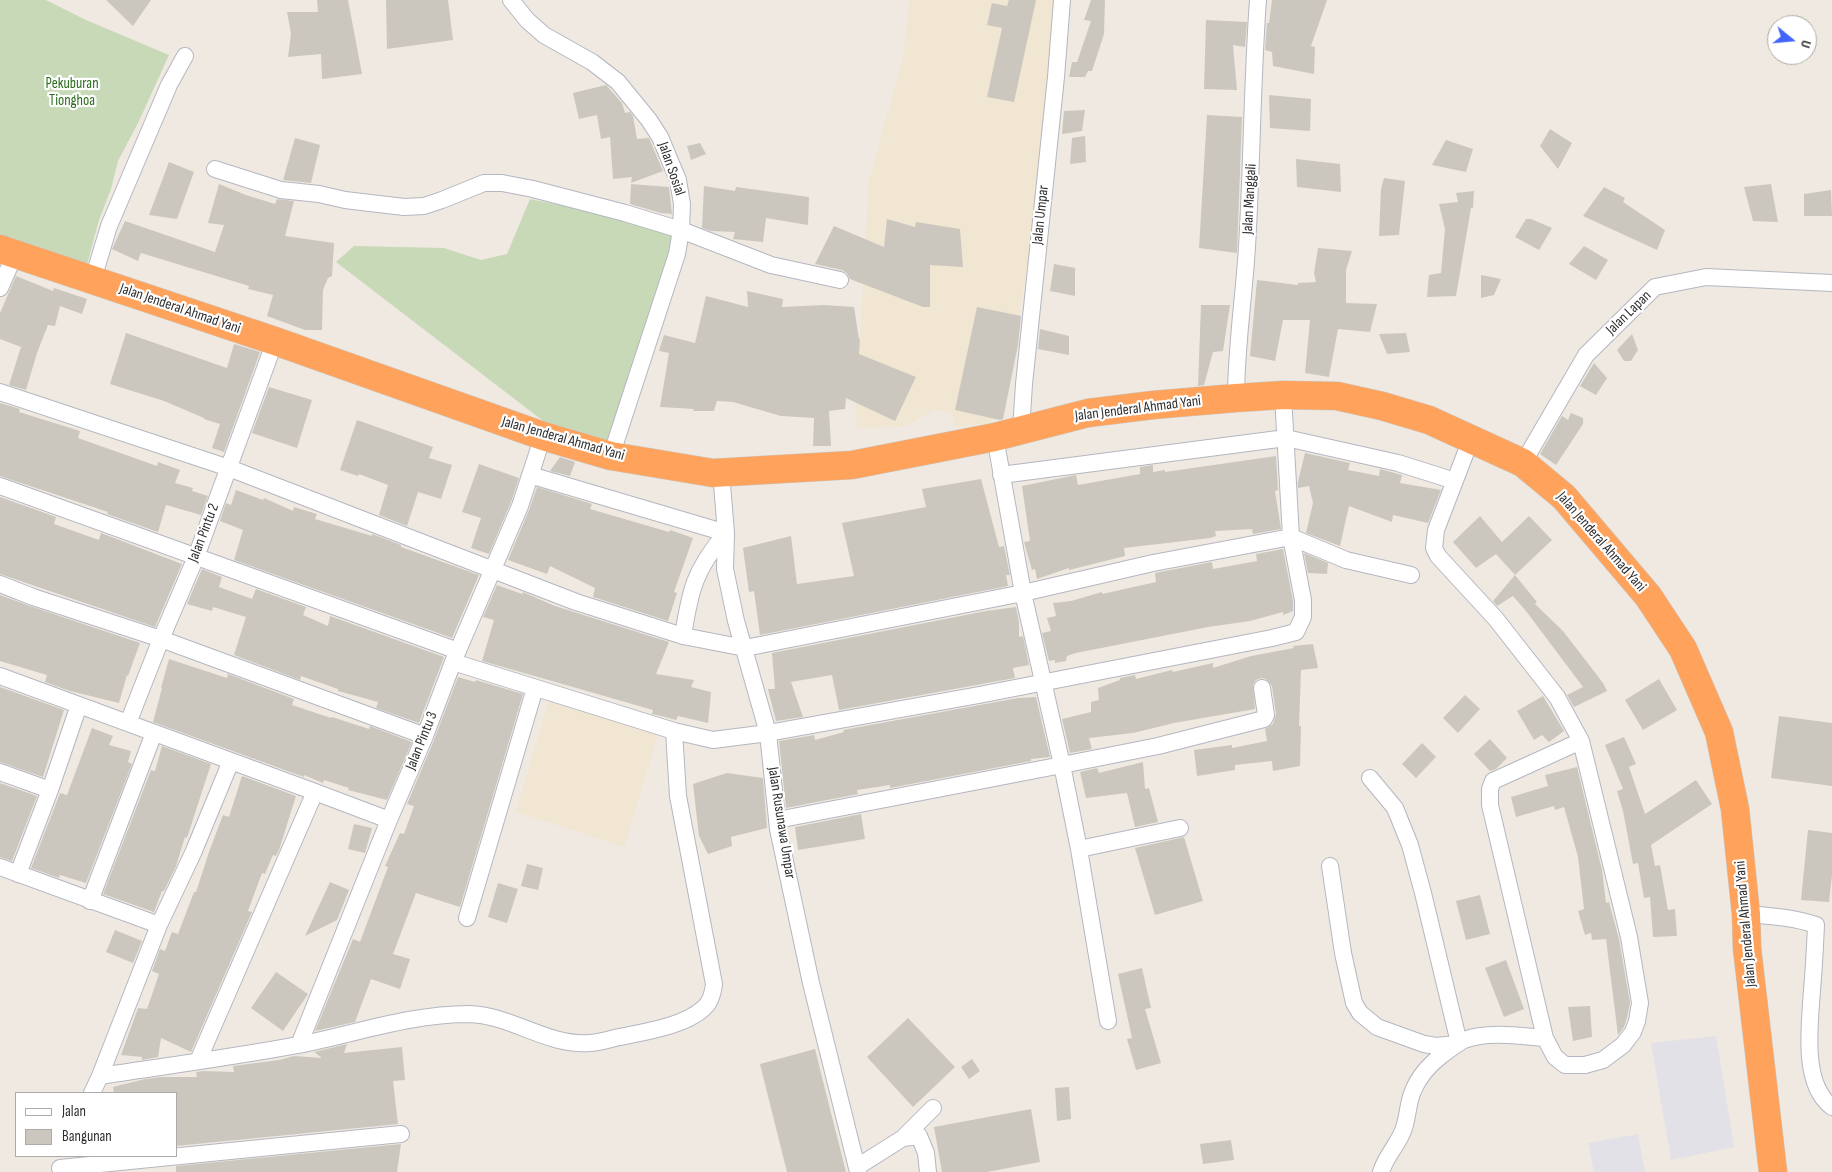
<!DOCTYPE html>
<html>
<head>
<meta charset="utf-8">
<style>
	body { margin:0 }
	#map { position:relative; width:1832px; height:1172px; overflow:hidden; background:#efe9e1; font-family:"Sofia Sans Condensed",sans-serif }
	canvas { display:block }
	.legend { position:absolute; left:15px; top:1092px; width:162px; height:65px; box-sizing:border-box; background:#fff; border:1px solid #ababab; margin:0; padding:6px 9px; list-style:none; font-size:15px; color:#2e2e2e }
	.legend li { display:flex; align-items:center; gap:10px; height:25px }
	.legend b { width:25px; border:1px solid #ababab }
	.north { position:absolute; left:1767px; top:15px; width:50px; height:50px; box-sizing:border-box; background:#fff; border:1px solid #ababab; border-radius:50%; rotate:107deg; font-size:14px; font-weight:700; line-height:20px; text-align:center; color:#2e2e2e }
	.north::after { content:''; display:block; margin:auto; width:18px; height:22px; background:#4264fb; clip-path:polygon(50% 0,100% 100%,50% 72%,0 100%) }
</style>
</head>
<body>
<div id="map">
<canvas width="1832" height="1172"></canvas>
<ul class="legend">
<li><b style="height:6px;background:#fff"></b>Jalan</li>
<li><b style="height:14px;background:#cbc7bf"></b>Bangunan</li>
</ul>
<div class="north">U</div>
</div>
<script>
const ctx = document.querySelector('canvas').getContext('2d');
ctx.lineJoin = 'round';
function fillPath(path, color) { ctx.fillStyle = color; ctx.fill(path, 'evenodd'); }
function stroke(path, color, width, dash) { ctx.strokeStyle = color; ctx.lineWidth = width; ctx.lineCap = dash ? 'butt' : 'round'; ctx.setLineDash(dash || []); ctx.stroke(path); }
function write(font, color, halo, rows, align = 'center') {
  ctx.font = font + ' "Sofia Sans Condensed",sans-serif'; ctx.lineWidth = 4.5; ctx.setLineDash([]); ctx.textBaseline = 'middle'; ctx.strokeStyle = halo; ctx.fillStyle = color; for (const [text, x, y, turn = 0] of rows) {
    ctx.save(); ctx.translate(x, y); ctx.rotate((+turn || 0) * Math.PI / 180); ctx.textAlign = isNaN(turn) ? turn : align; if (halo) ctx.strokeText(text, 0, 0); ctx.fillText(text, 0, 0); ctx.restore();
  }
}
fillPath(new Path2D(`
	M1716,1036L1734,1147L1671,1160L1651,1043Z
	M1638,1134L1645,1172H1594L1588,1143Z`), '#e3e1e8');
fillPath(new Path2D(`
	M910,0H1055L1050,69L1032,239L1013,352L992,411V423L955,427L951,413L935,409L906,426L857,429L856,409L869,181L903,58Z
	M551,694L659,731L624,847L516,812Z`), '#f0e6d1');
fillPath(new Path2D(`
	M0,0H46L86,20L169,55L139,121L118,161L111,189L99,220L86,268L0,239Z
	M530,199L600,213L677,237L609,448L555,430L336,262L354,246L444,248L481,260L507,254Z`), '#c8d9b8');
fillPath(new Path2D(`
	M106,0H151L133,26Z
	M317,0H348L362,74L322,79L321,54L288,57L291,34L287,12H318Z
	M386,0H448L453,40L387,49Z
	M1009,0H1036L1014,102L987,97L1002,28L987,25L992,3L1007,6Z
	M1091,0H1105L1104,34L1092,71H1088L1085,77H1069L1072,62H1077L1091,21L1084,20Z
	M1272,0H1327L1311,46L1315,47L1314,74L1273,66L1272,52L1265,50L1267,23H1269Z
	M1206,20L1247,22L1245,47L1233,45L1237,90L1204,89Z
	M606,85L622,103L625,113L630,112L633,116L637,139L649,138L663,171L631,183L632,177L613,179L610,137L601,139L597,115L579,119L573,93Z
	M1269,95L1311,99L1310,131L1270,128Z
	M1085,110L1082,131L1062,134L1064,111Z
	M1207,115L1242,117L1237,253L1199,248Z
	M1550,129L1572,143L1558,169L1540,146Z
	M1085,136L1086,162L1070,164L1072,138Z
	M295,138L320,145L311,183L283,180Z
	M1446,140L1473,149L1466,172L1432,165Z
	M700,143L706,154L691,160L687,146Z
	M1296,159L1340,164L1341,192L1297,187Z
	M169,162L194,172L177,219L149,215Z
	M1384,178L1405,181L1399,235L1379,236L1381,189Z
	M219,184L246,195L275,204L277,199L294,201L285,236L334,243L332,276L328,278L323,290L322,330H305L267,316L273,295L248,289L249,286L141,253L138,261L112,249L125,221L215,252L224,225L208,223Z
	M631,184L669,187L672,214L661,213L630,204Z
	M1771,184L1778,222L1753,221L1744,187Z
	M704,186L735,191L736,187L809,197L808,225L766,218L763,242L733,239L735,232L711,231L702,228Z
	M1604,187L1625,198L1623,202L1665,230L1657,250L1583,216Z
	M1831,190L1832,216H1804V194Z
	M1474,191L1473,208H1471L1456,296L1427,297L1429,275L1441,273L1445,229L1439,204L1458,202L1456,193Z
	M887,219L915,227L916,222L960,229L963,267L930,265V307H923L850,279L847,273L842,270L815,264L834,226L884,247Z
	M1526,219H1531L1552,228L1539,250L1515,237Z
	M1584,246L1608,260L1596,280L1569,264Z
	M1318,248L1352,251L1346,270V303L1377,304L1370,332L1338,329L1329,377L1305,373L1310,320H1283L1275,361L1250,356L1257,280L1298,285V283L1316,282L1314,273Z
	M1054,264L1075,268V296L1050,291Z
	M1481,275L1501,279L1494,295L1481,298Z
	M16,276L53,291L54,288L87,299L82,314L60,306L55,326L48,325L37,353L26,390L9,385L21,347L0,339V313Z
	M747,291L783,299L782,307L824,305L854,307L859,339H860L859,354L916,377L895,421L846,398L845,409L829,411L831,446H813L814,418L781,416L733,402L717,401L714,411H693L694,409L660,407L669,353L659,351L664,335L695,343L706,296L748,307Z
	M1201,305H1230L1223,351L1213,352L1204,385L1198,386Z
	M977,307L1021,316L1018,345L1003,419L1000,420L955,410Z
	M1040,329L1069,336V355L1038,349Z
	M126,333L227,368L234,344L260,352L224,452L212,448L220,424L204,419V418L164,401L110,384Z
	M1406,333L1410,352L1387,354L1379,334Z
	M1632,334L1638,350L1631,361H1624L1617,350Z
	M1594,363L1607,378L1596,395L1580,386Z
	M269,387L312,400L297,448L252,433Z
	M0,403L20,409L19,412L80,431L78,438L157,466L158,462L180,470L175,483L193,488L192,491L208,496L201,515L166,505L158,532L107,514L108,512L0,476Z
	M1571,413L1583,418V424L1556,465L1540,454L1562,416L1568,420Z
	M357,420L433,447L429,458L452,465L441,499L418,492L407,526L379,515L388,485L359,474L358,476L340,470Z
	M1305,453L1350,463L1348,470L1379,476L1380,469L1402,475L1400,483L1441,490L1428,523L1393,515L1392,522L1349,506L1340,546L1306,533L1313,503L1309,486L1298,488V482Z
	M1276,456L1278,490L1275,491L1281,529L1253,534L1252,529L1215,531L1216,536L1210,538L1124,548L1125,556L1069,570V568L1037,579L1035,569L1032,570L1024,542L1030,541L1022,486L1076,475L1078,485L1140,474V467L1153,465V472L1165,470V472Z
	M560,457L575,462L570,476L550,471Z
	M479,464L519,478L511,502L489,554L471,548L481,518L462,512Z
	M981,479L999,547L1004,546L1010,575H1006L1008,586L760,635L754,591L749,592L743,548L791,536L797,584L854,576L842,523L926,507L922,489Z
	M537,487L592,504L590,509L669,532L670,530L693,538L674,592L677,593L668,621L593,597L595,588L550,566L547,574L508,560L529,510Z
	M236,490L263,500L264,498L293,511L294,507L317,514L315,519L372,536V534L401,545V547L479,575L452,638L234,560L243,530L220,521L226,503L231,505Z
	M0,497L56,517L54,524L99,540L101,533L182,564L155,627L0,574Z
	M1480,516L1502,542L1529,516L1552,540L1515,575L1496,554L1476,568L1453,542Z
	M1283,549L1293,601V611L1283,615V612L1250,621L1208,627L1076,653L1067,656L1066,661L1055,663V660L1049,661L1042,633L1051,631L1047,618L1056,616L1053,603L1071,601L1102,592V594L1156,582L1155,573L1212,562L1213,569L1257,561L1256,554Z
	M1304,553L1328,563L1327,574L1308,573Z
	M202,569L222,577L219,587L252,599L256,589L306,607L303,615L328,626L330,616L444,657L419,723L376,708L378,702L338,691V689L301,676L300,680L234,655L246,617L213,607L212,611L187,604Z
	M1515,575L1537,602L1535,604L1563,631L1603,683L1607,691L1574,707L1567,695L1583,687L1526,611L1513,596L1497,606L1493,601Z
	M497,585L522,594L523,592L555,606L669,642L656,674L694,680L691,687L711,692L708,723L678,716L676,720L661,716L652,714L653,710L482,661L494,620L483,617Z
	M0,595L30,606L140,643L128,676L127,675L119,703L70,691L45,682L47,675L0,661Z
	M1016,607L1019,622V637L1023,636L1029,665L1013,668L1015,678L839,710L832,675L791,682L803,717L776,721L768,689H775L772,653L986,611Z
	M1313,644L1318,668L1301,670L1299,726H1301L1300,766L1273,771L1272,761L1235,765V770L1197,776L1194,750L1232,745V748L1267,741L1265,729L1273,724L1276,714L1272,686L1266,679L1261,678L1256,680L1253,685L1255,709L1174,723L1133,733L1089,738L1092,749L1070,753L1062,719L1091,712V702L1099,700L1098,688L1120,680V678L1135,675L1136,679L1172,670L1173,672L1213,663V668L1251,656L1294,648L1293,646Z
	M169,659L227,678L228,674L294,699L292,705L331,718L332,717L369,729L370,726L412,742L387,800L348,790L349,788L324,780L323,783L304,775V777L153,722L162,688H161Z
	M458,677L475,682L476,680L523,694L460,907L416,893L393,954L410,959L400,989L371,979L355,1022L315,1031L353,939L360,942L388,867L385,866L400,833L404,834L414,806L407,804L434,740Z
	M1659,679L1677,710L1643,730L1625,700Z
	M0,687L64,710L43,777L0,762Z
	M1465,695L1480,709L1458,733L1443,718Z
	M1543,696L1564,731L1549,742L1542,735L1534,740L1517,711Z
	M1036,697L1050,757L1031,759V761L890,788V785L857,790L858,794L786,808L779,741L814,735L815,740L844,732L843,730L1018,698Z
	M1779,716L1832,723V786L1771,778Z
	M92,728L113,736L109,745L131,751L128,762L132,764L86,883L60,875L59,878L31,868L60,793L67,795Z
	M1624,737L1636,764L1629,767L1645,814L1696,780L1712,804L1651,845L1655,866L1660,865L1668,910L1675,909L1677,936L1653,937L1650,897L1644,898L1638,863L1633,864L1623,811L1617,791L1623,789L1605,745Z
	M1490,739L1507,758L1496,769L1490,771L1474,754Z
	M1422,743L1436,757L1416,778L1402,764Z
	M162,746L211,764L187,838L185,837L176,866L164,891H162L154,912L103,894L151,770L155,771Z
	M1143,762L1145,789L1149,788L1158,822L1135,827L1127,793L1086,798L1080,772L1097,768L1099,773Z
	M1577,767L1602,870L1606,903L1609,902L1619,939L1630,1003L1627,1018L1624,1027L1618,1035L1606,939L1592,940L1591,933L1585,935L1578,911L1584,909L1578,857L1564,807L1555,810L1554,806L1516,817L1511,797L1548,786L1545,775Z
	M727,773L763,778L767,828L731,837L732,846L708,854L699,836L693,784Z
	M242,776L296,796L279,850L276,856L273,855L265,874L262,873L248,911L252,912L191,1052L161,1038L158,1057L142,1060V1057L121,1055L138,1008L147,1009L159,974L152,971L160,949L165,951L172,932L178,934L194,892H196L209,852L223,815L229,817Z
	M0,783L37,796L12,861L0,857Z
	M861,814L865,839L798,850L795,827Z
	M354,824L372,828L365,853L348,849Z
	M1808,830L1832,833V875L1829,902L1801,900Z
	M1184,837L1203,901L1155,915L1135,848Z
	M527,864L543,868L538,890L521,886Z
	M330,882L349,890L337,920L305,936Z
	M498,883L518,889L507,923L488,917Z
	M1480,895L1490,934L1466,940L1456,901Z
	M115,930L142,941L133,963L106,952Z
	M1506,960L1524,1009L1504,1017L1485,968Z
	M1142,968L1151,1008L1145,1009L1161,1063L1136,1070L1127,1039L1132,1038L1118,974Z
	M276,972L308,994L283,1031L251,1008Z
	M1590,1006L1592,1037L1573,1041L1568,1007Z
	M908,1018L955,1067L913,1107L867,1057Z
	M347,1044L344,1053L402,1047L405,1080L393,1081L398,1124L176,1146V1093H114L113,1087L145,1079L161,1077H197L196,1072L203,1071L234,1072L233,1066L279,1060L294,1056L322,1058L314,1052Z
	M815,1049L830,1109L846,1172H787L760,1064Z
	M972,1059L980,1071L969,1079L961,1067Z
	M1069,1087L1071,1119L1057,1121L1055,1088Z
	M1031,1109L1040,1162L987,1172H942L934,1127Z
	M1231,1140L1234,1160L1203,1164L1200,1144Z
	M401,1144L397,1172H176V1166Z`), '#cbc7bf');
const street = new Path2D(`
	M511,0L527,20L544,35L592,62L618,82L649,120L660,137L678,180L682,204L681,230L677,254L611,456
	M215,169L281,190L319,194L345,200L404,207L424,206L442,200L484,183H502L533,189L625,213L681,230L771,265L840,280
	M93,279L109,226L169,85L185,56
	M0,288L15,254
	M0,392L229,468L576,602L683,636L745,648L1023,593L995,437
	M1236,398C1236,347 1244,297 1247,247C1252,164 1252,82 1258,0
	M1021,430L1024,384L1056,77L1062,0
	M1471,439L1436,530L1434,548L1438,556L1496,619L1557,697L1581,741L1629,937L1640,1003L1637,1021L1633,1032L1623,1045L1603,1060L1585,1065H1565L1555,1057L1545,1038L1490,805V789L1493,781L1581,741
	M1523,463L1586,355L1655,287L1706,277L1832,283
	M721,472L726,533L725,569L736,621L768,733L778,829L811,983L858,1172
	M530,475L726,533C695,569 690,590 683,636
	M1001,475L1286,438L1398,463L1455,481
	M0,486L458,651
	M1291,537L1346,560L1411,575
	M0,584L33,597L161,639L425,736
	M453,662L674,731L713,740L768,733L979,695L1272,638L1296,632L1303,617V600L1291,537
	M0,676L315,792L389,820
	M128,723L161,639L196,557L275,341
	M231,761L193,853L159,925L100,1076C166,1066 233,1057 298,1045C355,1034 410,1014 469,1014C511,1015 547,1046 589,1043C598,1043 607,1040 615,1038C643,1032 683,1027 704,1008C711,1002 713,993 714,984L678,796L674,731
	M0,772L50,790L18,874
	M1370,778L1395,808L1410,845L1423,893L1459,1043
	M50,790L79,705
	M777,820L1062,765L1023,593L1153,563L1291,537L1283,395
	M1079,849L1180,828
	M1330,866L1343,953L1354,1003L1360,1013L1377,1027L1424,1044L1436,1046L1457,1044
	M0,867L159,925
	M90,901L154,733
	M1746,914C1770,916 1793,917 1816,925C1815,947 1814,968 1812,990C1810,1024 1801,1084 1832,1107
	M467,918L535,688
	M1108,1021L1079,849L1062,765L1158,746L1264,719L1266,715L1262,688
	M299,1045L389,820L425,736L453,662L520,506L543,436
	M198,1061L315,792
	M92,1093L100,1076
	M903,1138L919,1136L926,1153L928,1172
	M857,1167L903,1138L933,1108
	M60,1168L401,1134
	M1381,1172C1386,1155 1399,1144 1404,1128C1408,1116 1408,1102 1413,1091C1419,1076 1429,1065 1442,1055C1449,1050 1456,1044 1464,1040C1488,1031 1520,1036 1545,1038`);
const highway = new Path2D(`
	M0,249L275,341L543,436L611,456L713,473L852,465L995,437L1088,413L1153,405L1236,398L1283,395L1337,396L1382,406L1429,420L1523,463L1564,497L1648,596L1683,649L1719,732L1735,809L1746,914L1747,948L1773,1172`);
stroke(street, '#b4b7c1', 18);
stroke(highway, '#c9c9c9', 29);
stroke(street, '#fff', 16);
stroke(highway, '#ffa35c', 28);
write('15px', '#2c6e1b', '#fff', [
	["Pekuburan",72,84],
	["Tionghoa",72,101]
]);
write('15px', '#2e2e2e', '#fff', [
	["Jalan Sosial",671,169,71],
	["Jalan Manggali",1250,199,-87],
	["Jalan Umpar",1041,215,-84],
	["Jalan Jenderal Ahmad Yani",180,309,19],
	["Jalan Lapan",1629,313,-44],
	["Jalan Jenderal Ahmad Yani",1138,409,-7],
	["Jalan Jenderal Ahmad Yani",563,439,16],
	["Jalan Pintu 2",204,533,-69],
	["Jalan Jenderal Ahmad Yani",1601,542,49],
	["Jalan Pintu 3",422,741,-68],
	["Jalan Rusunawa Umpar",781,823,81],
	["Jalan Jenderal Ahmad Yani",1746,924,-95]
]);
</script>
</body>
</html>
